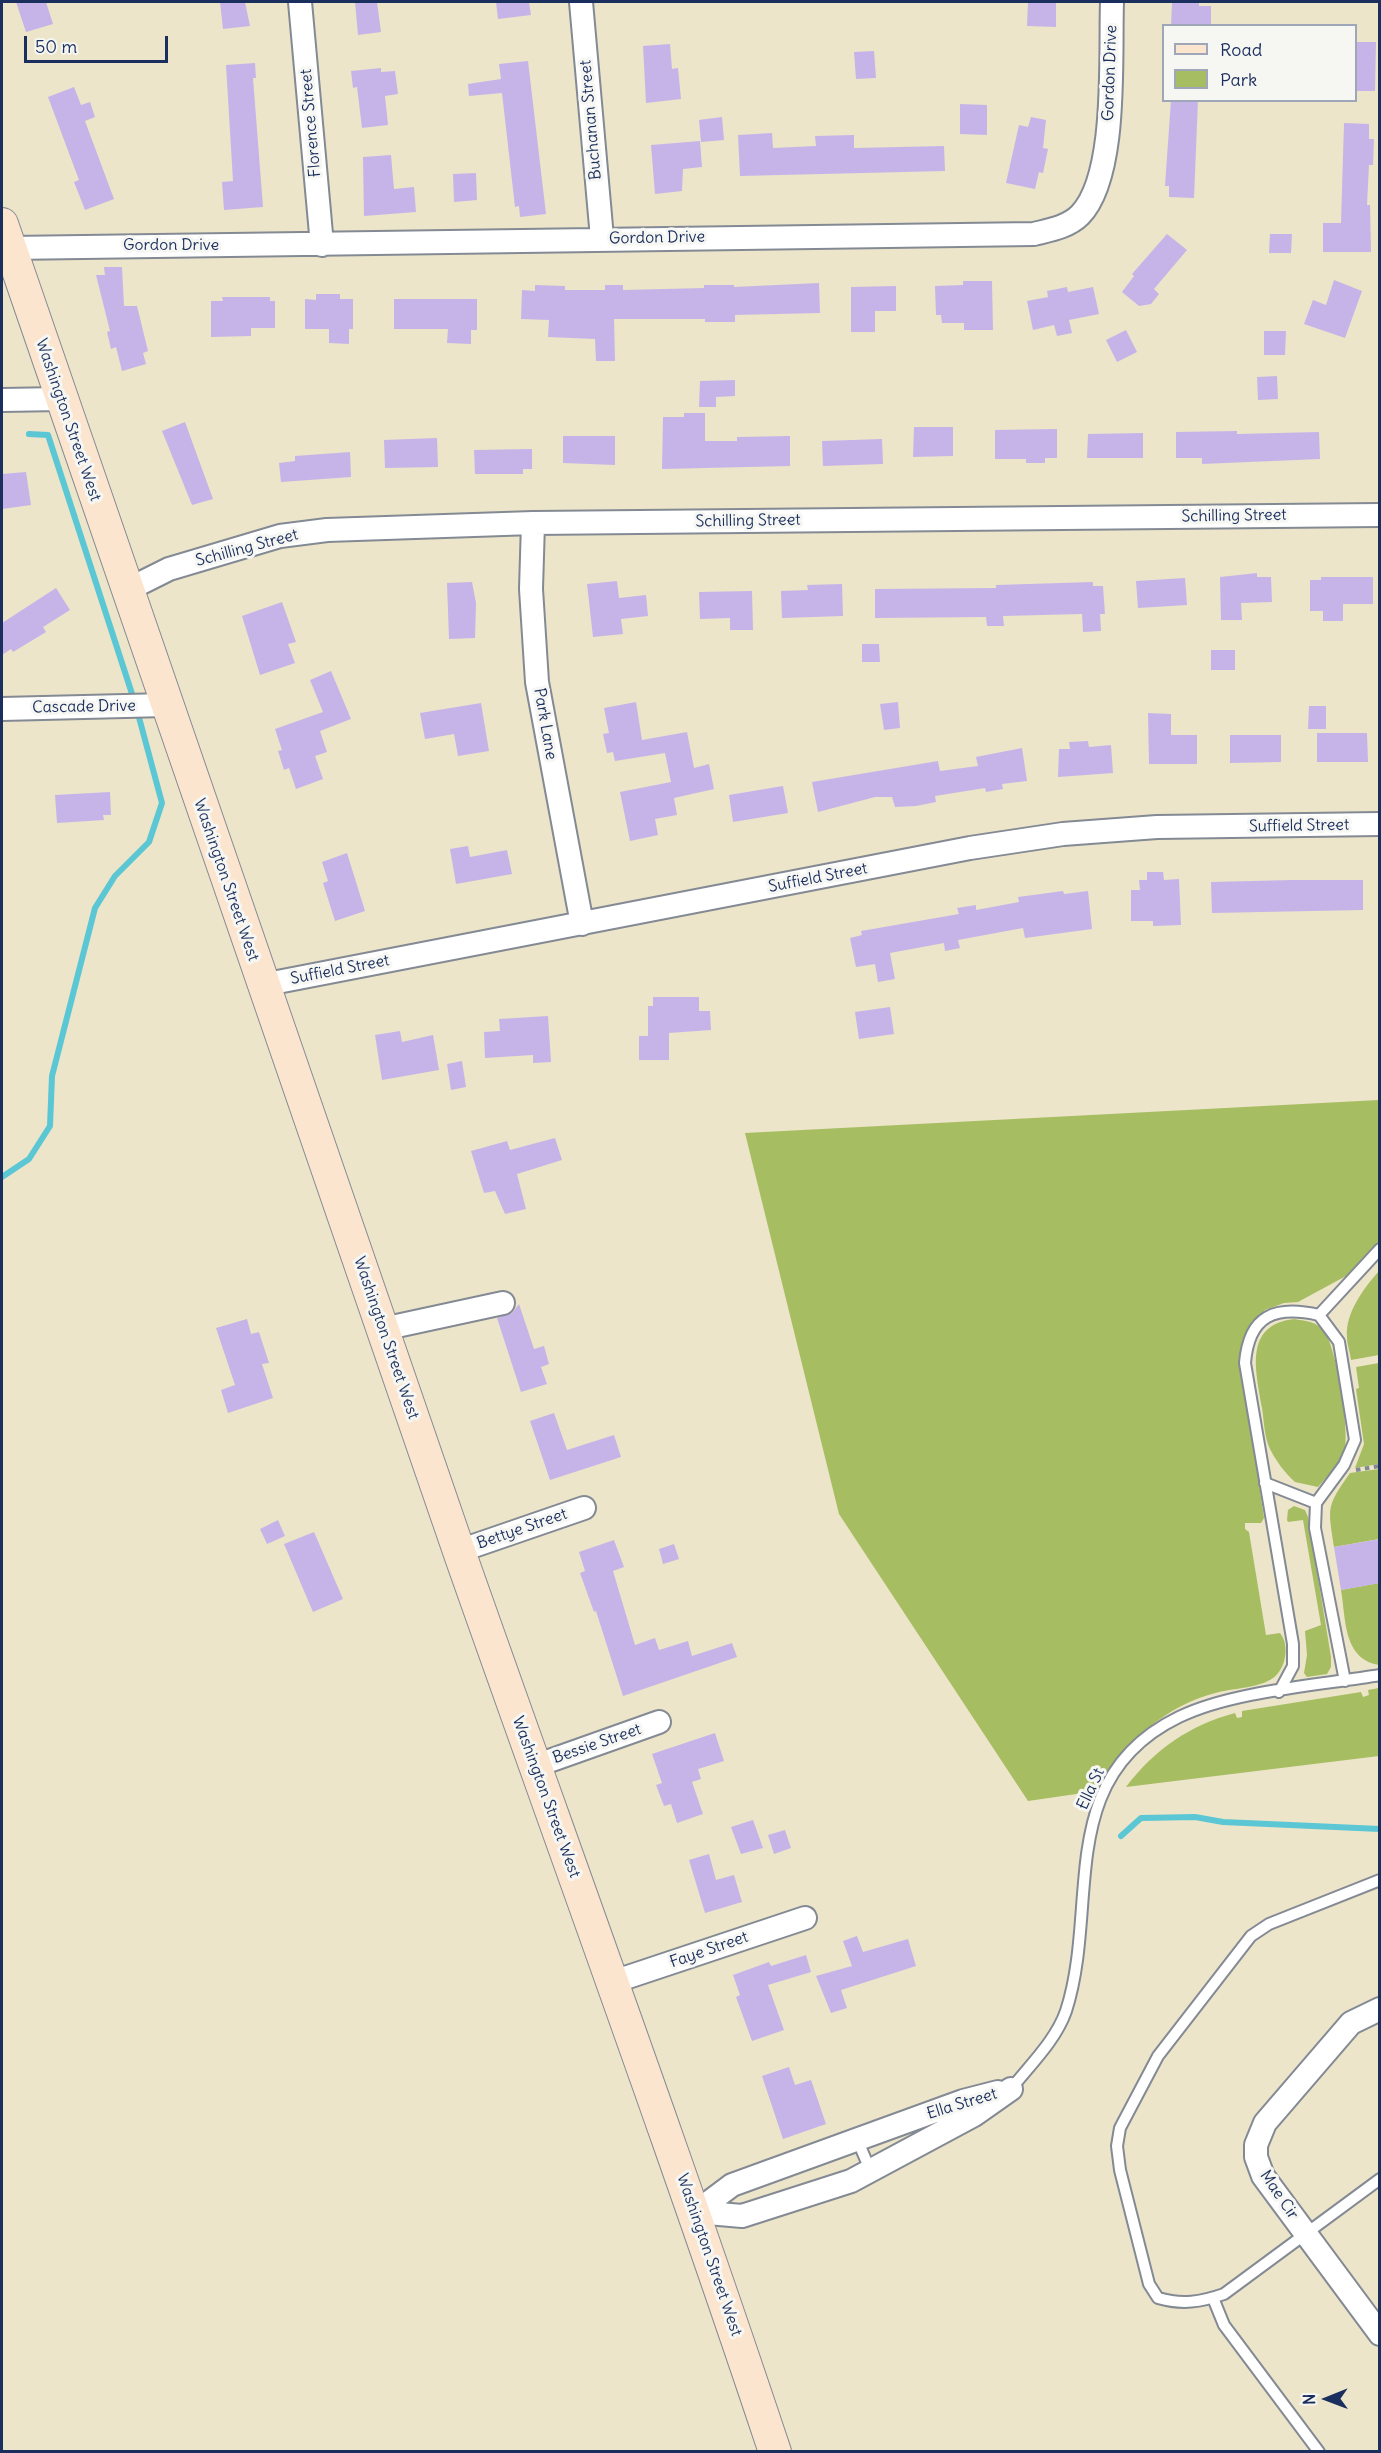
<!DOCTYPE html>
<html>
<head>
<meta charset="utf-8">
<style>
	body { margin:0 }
	#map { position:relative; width:1381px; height:2453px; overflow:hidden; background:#ece5c9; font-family:Delius,sans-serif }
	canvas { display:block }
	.frame { position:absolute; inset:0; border:3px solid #1b2f5e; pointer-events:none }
	.legend { position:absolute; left:1162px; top:24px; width:195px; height:78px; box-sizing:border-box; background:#f6f6f2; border:2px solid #9ea6b7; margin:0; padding:8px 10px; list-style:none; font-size:18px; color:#1b2f5e }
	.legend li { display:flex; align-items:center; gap:12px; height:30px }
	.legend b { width:30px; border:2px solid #9ea6b7 }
	.north { position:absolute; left:1297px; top:2369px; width:60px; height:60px; -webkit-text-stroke:4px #f6f6f2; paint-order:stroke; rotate:269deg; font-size:16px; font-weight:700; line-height:24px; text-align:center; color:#1b2f5e }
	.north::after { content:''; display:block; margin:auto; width:21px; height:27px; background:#1b2f5e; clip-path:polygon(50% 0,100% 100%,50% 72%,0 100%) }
	.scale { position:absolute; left:24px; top:36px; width:144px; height:27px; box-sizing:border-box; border:3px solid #1b2f5e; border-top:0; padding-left:8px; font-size:18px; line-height:21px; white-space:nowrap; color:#1b2f5e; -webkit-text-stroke:4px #f6f6f2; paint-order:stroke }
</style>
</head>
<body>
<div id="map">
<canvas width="1381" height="2453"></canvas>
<div class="frame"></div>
<ul class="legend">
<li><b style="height:8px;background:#fce5cf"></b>Road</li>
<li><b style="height:16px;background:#a7bd62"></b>Park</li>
</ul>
<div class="north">N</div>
<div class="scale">50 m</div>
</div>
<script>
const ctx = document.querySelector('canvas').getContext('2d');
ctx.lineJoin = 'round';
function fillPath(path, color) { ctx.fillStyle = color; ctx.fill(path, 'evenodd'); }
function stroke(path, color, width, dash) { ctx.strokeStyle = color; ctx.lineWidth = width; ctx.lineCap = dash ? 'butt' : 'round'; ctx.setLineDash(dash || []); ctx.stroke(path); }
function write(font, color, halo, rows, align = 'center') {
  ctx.font = font + ' Delius,sans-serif'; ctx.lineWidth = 6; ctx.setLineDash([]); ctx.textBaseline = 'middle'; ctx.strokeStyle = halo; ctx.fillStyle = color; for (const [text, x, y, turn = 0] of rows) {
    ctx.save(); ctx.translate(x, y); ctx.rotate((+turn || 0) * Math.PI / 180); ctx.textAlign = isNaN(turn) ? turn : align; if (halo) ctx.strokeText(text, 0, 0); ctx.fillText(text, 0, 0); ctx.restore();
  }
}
fillPath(new Path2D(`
	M1379,1100V1241L1346,1276L1298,1302L1284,1303L1265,1310L1251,1324L1244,1337L1241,1354L1244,1382L1264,1518L1261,1523H1245V1529L1249,1532L1266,1635L1280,1633C1290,1645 1286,1669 1273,1678C1259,1688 1236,1688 1219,1692C1165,1705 1124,1743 1097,1791L1028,1801L839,1514L745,1133Z
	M1379,1271V1355L1351,1360C1350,1351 1347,1345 1347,1337C1345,1313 1364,1288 1379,1271Z
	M1294,1319C1305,1321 1316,1321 1324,1331C1336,1345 1351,1436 1344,1453C1338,1466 1327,1476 1318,1487L1295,1482C1285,1473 1276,1461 1270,1449C1264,1437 1264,1420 1262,1408C1256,1371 1243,1325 1294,1319Z
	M1379,1363V1464L1355,1468L1364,1444L1356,1389L1359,1388L1356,1367Z
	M1379,1469V1539L1334,1547C1328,1507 1326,1507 1350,1473Z
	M1294,1506L1305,1510L1308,1517L1331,1657V1667L1327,1674L1307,1677L1304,1673L1307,1655L1305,1631L1321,1625L1303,1520L1288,1522L1287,1520L1288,1510Z
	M1379,1583V1665C1343,1659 1346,1619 1341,1590Z
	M1379,1688V1756L1126,1787C1155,1749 1190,1725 1235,1713L1237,1718L1242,1717V1711L1361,1692L1363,1697L1369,1695L1368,1690Z`), '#a7bd62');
stroke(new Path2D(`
	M29,434L48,435L134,700
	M2,1177L29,1159L50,1126L52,1076L95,908L115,876L149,842L162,803L137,710
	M1121,1836L1141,1818L1195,1817L1223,1822L1380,1829`), '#5bc7d4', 6);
fillPath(new Path2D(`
	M16,2H46L53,24L26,32Z
	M220,2H245L250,26L223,29Z
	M355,2H377L381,32L358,35Z
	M496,2H529L531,15L498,19Z
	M1028,2H1056V27L1027,26Z
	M1172,2H1199V6H1211V26H1171Z
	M1356,42H1376L1375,91H1356Z
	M670,44L672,69L678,68L681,99L646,103L643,46Z
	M874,51L876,78L856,79L854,52Z
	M528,61L546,214L520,217L519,206L515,207L502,93L469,96L468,84L501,79L499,64Z
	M255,63L256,78H253L263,207L224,210L222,182L233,181L226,65Z
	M381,68V72L395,71L398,94L385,96L388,125L362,128L357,87L353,88L351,71Z
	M74,87L81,105L90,102L95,117L85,121L114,199L85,210L74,182L79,180L48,97Z
	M1171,100H1198L1194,198L1169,197V186H1165Z
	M960,104L987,105V135L960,134Z
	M722,117L724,140L701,142L699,120Z
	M1031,117L1046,120L1043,148L1048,149L1043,173L1039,172L1035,189L1006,183L1019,125L1028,127Z
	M1344,123L1369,124V139H1374L1373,165H1369L1367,205H1370L1371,252H1323V223H1341Z
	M772,133L773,148L816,146L815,136L854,135V148L944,146L945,171L740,176L738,135Z
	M700,141L702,167L683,169L682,191L655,194L651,145Z
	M391,155L394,189L414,187L416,212L364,216L363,157Z
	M476,173L477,200L454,202L453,174Z
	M1167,234L1187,250L1154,289L1159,294L1151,304L1139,306L1122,292L1134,276L1132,274Z
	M1270,234H1292L1291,253H1269Z
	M104,267H122L124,306H137L148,351L143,353L146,364L122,371L116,347L111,349L107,332L110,331L96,275H105Z
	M1334,280L1362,291L1345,338L1304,324L1313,300L1326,305Z
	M963,281H992L993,330H964V323H942L941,315H936L935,286L963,285Z
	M819,283L820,313L735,315V322H705V319H614L615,361H596L595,339L548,337L549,320L521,319L522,290L535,291V285L565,286V290H605V285H623V290L704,288V285H734V287Z
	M896,286V311H875V332H851V287Z
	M1067,287L1068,292L1093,287L1099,314L1069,320L1072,333L1057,336L1054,325L1033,330L1027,301L1048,297L1047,291Z
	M316,294H340V299H353V329H349V344L329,343V329H305V299L316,300Z
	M222,297H270V301H275V328H251V336L211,337V301H223Z
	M394,299H477V330H471V344L447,343L448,329H394Z
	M1126,330L1137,352L1117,362L1106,340Z
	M1264,331H1286L1285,355H1264Z
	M1277,376L1278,399L1258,400L1257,377Z
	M735,380V396L716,397V407H699L700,381Z
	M684,413H705V441H737V437L790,436V466L662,469L663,417H684Z
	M185,422L213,499L192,505L162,431Z
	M914,427H953V456L913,457Z
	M1057,429V458H1045V463H1026V459H995V430Z
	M1237,431V434L1319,432L1320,459L1202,464V458H1176V432Z
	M1143,433V458H1087L1088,434Z
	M563,436H615V465L563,463Z
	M437,438L438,467L385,468L384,440Z
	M882,439L883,464L823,466L822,441Z
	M532,449V469H523V474H475L474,450Z
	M350,452L351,477L281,482L279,463L295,461V456Z
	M26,472L31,505L2,509V474Z
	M1257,573V577H1271L1272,602L1241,603L1242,620H1221L1220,577Z
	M1321,577H1373V604H1343V621H1323V611H1310V580H1321Z
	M1185,578L1187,605L1138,608L1136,581Z
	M617,581L619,598L646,595L648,616L621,619L623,634L593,637L587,584Z
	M472,582L476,603L475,638L449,639L447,583Z
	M1093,582V586H1103L1105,614H1100L1101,631L1083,632L1082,614L1003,616L1004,626H987L986,617L875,618V589L996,588V585Z
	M842,584L843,616L782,618L781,591L808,590L807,585Z
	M56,588L70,610L43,627L46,632L13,652L11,649L2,655V623Z
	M752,591L753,630H730V618L700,619L699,592Z
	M282,602L296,642L288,644L295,663L260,675L242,616Z
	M862,644H879L880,662H862Z
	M1211,650H1235V670H1211Z
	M331,671L351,719L320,731L327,752L315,756L323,779L296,789L289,768L284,770L278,751L282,750L275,729L323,712L310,680Z
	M636,702L642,740L687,732L694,768L709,764L714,789L674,798L677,815L655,819L658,835L630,841L620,792L671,782L665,753L615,761L613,752L607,753L603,734L609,733L604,708Z
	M898,702L900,728L884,730L880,704Z
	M481,703L489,751L458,756L454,734L425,739L420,713Z
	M1309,706H1326V729H1308Z
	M1148,713L1171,714V735H1197V764H1149Z
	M1317,733H1367L1368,762H1317Z
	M1230,735H1281V762L1230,763Z
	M1088,741L1089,747L1111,745L1113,773L1058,777L1059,749H1070L1069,742Z
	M1022,748L1027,781L1002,784L1003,789L986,792L985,788L935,796L936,802L916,806L895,807L892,797H875L818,812L812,782L938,761L940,771L978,766L976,757Z
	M783,786L788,813L733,822L729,795Z
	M110,792L111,815H103L104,820L57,823L55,795Z
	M468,846L470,857L507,850L512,874L456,884L450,849Z
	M347,853L365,911L335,921L323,883L328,881L322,862Z
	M1147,872H1163L1164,880L1179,879L1181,925L1153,926V921H1131V890H1140L1139,880H1147Z
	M1292,880H1363V910L1212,913L1211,882Z
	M1063,891L1064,894L1088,891L1092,929L1025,938L1023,928L958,940L960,948L945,951L944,943L890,953L895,979L878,982L875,964L856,967L850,938L862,935L861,931L959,914L957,908L976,905V910L1019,902L1018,897Z
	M653,997H699V1011H710L711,1030L669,1033V1060H639V1036H648V1006H653Z
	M890,1007L894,1034L859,1039L855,1012Z
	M548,1016L551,1062L533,1063V1055L485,1058L484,1032L500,1031L499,1019Z
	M400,1031L402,1042L433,1035L439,1070L382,1080L375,1035Z
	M462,1061L466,1087L451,1090L447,1064Z
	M555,1138L562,1160L517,1174L526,1209L505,1214L495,1191L484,1193L471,1151L507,1141L510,1150Z
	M519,1304L534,1349L544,1346L549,1364L541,1367L547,1384L521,1392L497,1318L512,1313Z
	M247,1319L251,1334L259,1332L269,1363L262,1364L273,1398L228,1413L221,1390L235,1385L216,1328Z
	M554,1413L567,1450L614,1435L621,1457L550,1480L530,1421Z
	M278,1520L285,1536L267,1544L260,1529Z
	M314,1532L343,1599L313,1612L284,1544Z
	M1380,1539V1583L1341,1590L1334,1547Z
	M614,1540L624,1567L613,1571L635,1645L655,1638L659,1650L688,1641L692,1656L732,1643L737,1657L623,1696L596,1611L594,1612L580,1573L585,1571L579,1552Z
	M674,1544L679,1559L663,1564L659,1549Z
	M715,1733L724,1761L698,1769L701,1779L692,1782L703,1814L677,1823L671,1804L664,1806L656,1785L662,1783L652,1754Z
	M753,1820L763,1848L741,1854L731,1827Z
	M785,1830L791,1848L774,1854L768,1835Z
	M709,1854L716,1880L734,1875L742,1902L705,1913L689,1860Z
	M857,1936L863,1952L908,1939L916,1966L841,1990L847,2008L831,2013L816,1976L852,1966L843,1941Z
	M806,1955L811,1972L768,1985L784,2030L752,2041L736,1997L740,1995L733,1975L769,1962L771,1966Z
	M789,2067L795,2085L811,2080L826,2124L783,2139L762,2076Z`), '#c6b4e9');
const lane = new Path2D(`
	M1319,1315L1380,1249
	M1265,1483L1316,1503
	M1279,1692L1293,1666V1644L1245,1363C1249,1315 1275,1305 1319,1315L1339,1342L1355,1440L1344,1465L1316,1503L1315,1528L1345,1681
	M1380,1880L1269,1924L1251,1936L1158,2056L1120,2128L1117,2146L1120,2170L1149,2284L1158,2298C1182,2305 1201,2302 1224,2294L1380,2179
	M1011,2089C1030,2065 1056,2040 1066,2011C1100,1906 1053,1778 1179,1717C1232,1691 1321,1685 1380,1675
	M857,2139L871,2172
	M1213,2298L1224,2325L1319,2452`);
const street = new Path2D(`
	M300,2L322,245
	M581,2L602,238
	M10,248L1034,234C1050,230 1068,227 1080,215C1118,176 1110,56 1112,2
	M2,400L61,399
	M533,523L531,589L537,682L582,924
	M127,590L169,569L280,536L327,530L533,523L1380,515
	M2,709L166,705
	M262,985L970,848L1063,834L1157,827L1380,824
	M388,1346L392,1327L503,1303
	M459,1551L584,1508
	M535,1766L659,1722
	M613,1982L805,1918
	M1380,2009L1351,2023L1265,2123L1256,2145V2157L1263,2176L1380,2334
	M696,2212L742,2216L851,2181L974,2115L1011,2089
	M696,2212L732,2185L963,2101L998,2092`);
const secondary = new Path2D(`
	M2,224C156,668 306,1113 461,1557C566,1855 675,2152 775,2452`);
stroke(lane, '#848a94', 14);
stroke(street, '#848a94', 26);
stroke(secondary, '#848a94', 34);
stroke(new Path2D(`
	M1356,1470L1380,1466`), '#848a94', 4, [4.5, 4.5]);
stroke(lane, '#fff', 10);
stroke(street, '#fff', 22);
stroke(secondary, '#fce5cf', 32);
write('16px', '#1b2f5e', '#f6f6f2', [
	["Gordon Drive",1110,73,-88],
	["Buchanan Street",591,120,-95],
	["Florence Street",311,123,-95],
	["Gordon Drive",657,238,-1],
	["Gordon Drive",171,245],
	["Washington Street West",68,420,71],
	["Schilling Street",1234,516,-1],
	["Schilling Street",748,521,-1],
	["Schilling Street",247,548,-15],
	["Cascade Drive",84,707,-1],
	["Park Lane",545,724,80],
	["Suffield Street",1299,826,-1],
	["Suffield Street",818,878,-11],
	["Washington Street West",226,880,71],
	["Suffield Street",340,970,-11],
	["Washington Street West",386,1338,71],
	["Bettye Street",522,1529,-19],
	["Bessie Street",597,1744,-19],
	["Ella St",1091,1789,-65],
	["Washington Street West",546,1797,70],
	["Faye Street",709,1950,-19],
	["Ella Street",962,2104,-17],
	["Mae Cir",1279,2195,56],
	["Washington Street West",709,2255,71]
]);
</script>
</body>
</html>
